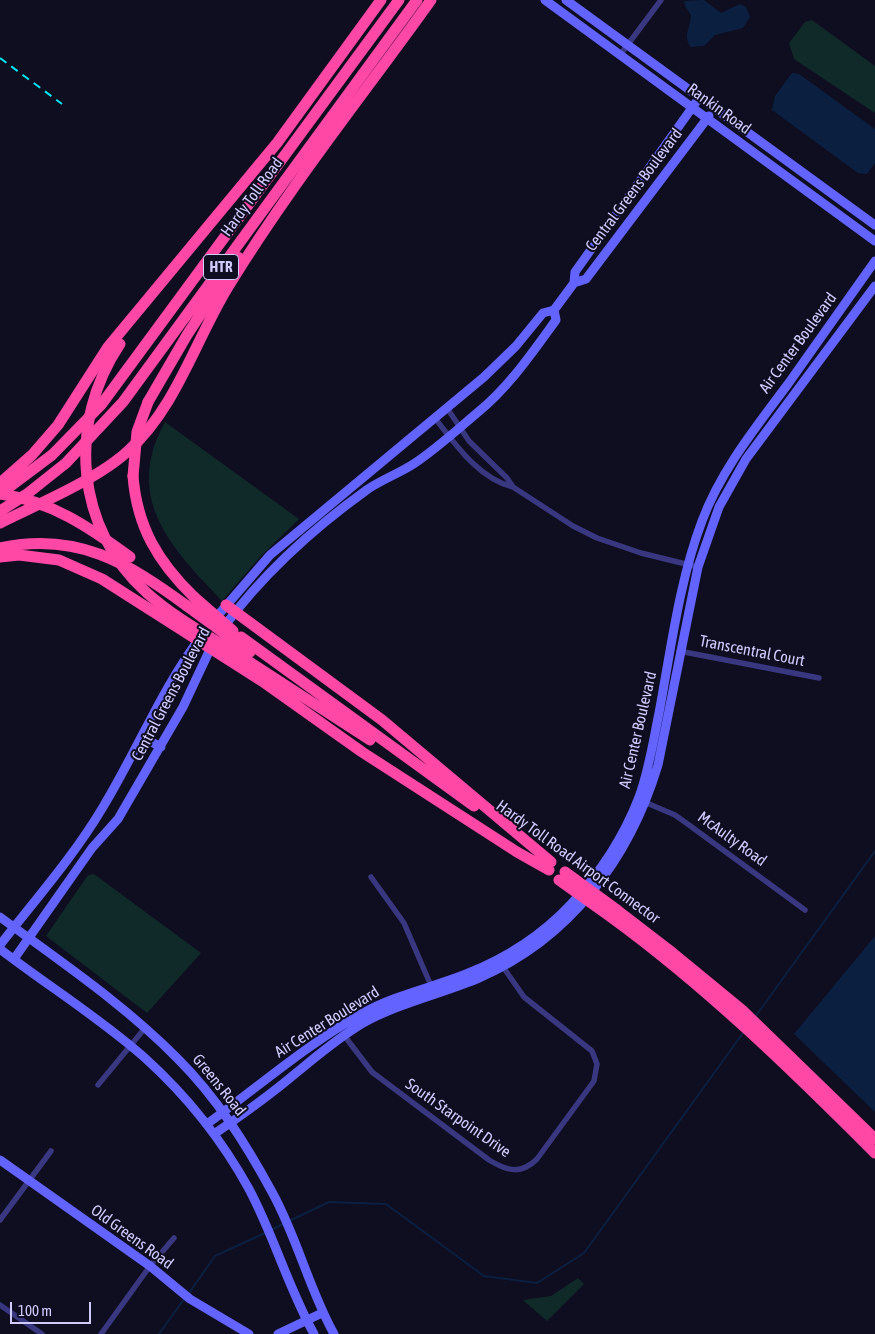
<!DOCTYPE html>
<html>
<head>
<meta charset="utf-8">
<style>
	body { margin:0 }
	#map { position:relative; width:875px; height:1334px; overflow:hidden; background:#0f0d20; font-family:"Asap Condensed",sans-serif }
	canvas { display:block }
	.scale { position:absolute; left:10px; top:1302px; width:81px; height:22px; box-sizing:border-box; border:2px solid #d0ccff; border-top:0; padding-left:6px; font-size:15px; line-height:18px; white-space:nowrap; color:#d0ccff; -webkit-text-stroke:4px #0f0d20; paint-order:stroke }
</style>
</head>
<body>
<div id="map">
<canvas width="875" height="1334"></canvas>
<div class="scale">100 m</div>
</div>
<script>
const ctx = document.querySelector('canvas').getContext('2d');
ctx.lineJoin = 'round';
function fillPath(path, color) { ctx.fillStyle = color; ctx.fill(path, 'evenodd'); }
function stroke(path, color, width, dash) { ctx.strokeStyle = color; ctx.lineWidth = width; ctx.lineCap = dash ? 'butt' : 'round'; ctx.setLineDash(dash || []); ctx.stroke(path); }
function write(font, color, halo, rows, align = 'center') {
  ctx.font = font + ' "Asap Condensed",sans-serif'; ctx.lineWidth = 4; ctx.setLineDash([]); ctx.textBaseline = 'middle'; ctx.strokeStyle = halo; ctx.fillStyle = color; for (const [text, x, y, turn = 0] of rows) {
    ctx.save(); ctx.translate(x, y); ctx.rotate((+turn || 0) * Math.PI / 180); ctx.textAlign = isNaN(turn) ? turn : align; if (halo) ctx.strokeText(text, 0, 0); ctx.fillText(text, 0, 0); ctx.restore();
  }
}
fillPath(new Path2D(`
	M812,20L875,66V113L794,59L789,43L805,22Z
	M165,422L299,519L260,557L222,601C185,561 136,516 152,454C154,443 160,432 165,422Z
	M94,874L201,953L147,1013L46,936L88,875Z
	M578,1278L584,1284L547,1321L523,1300L551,1296Z`), '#102a29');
fillPath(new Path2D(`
	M704,0L721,13L740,4L746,7L750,17L743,28L715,35L704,46L691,47C682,36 691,27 691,15L686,8L684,1Z
	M792,73L799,74L875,129V163L867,174L858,173L772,110L775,96Z
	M875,936V1112L794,1034Z`), '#0b2041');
stroke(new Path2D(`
	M755,1017L875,851
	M289,1221L329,1202L386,1204L484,1276L537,1283L584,1253L743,1033
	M271,1230L283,1224
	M189,1293L215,1256L265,1233
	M159,1334L184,1299`), '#0b2041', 2);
stroke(new Path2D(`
	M620,55L661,0
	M447,408L469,441L507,478L513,487
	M435,418C455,444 479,479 513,487L573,526L597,538L641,553L698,567
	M679,651L819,678
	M642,801L675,815L689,825L805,910
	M371,877L404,923L432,988
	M343,1034L372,1072L489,1160C507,1171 521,1175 537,1159L594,1081L597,1064L592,1051L524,997L501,964
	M98,1085L145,1028
	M0,1220L51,1151
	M0,1305L42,1334
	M101,1334L150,1266L174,1238`), '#383780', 5.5);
stroke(new Path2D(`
	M545,0L875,241
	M566,0L875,225
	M574,283L586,279L709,116
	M213,621L270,555L484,377L516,346L543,313L554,310L574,283L575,272L699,98
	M223,628C262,575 315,527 368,489C383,479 400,473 415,463C436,449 458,429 477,413C509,387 532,353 556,320L554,310
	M142,737L161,747
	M0,917C61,962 125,1005 178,1059C217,1098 246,1144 272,1192C297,1237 309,1289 334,1334
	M0,945C35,900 74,856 103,807C137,751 162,688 202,635
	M0,949C48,986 100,1018 145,1058C187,1096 222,1140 249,1189C274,1236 288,1287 314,1334
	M14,959L92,848L118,819L183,707L213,643
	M207,1124C258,1087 307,1044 363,1013C395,995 431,988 466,974C504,959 542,935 571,904C599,874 624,836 639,797C649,770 653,742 659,713C671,649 679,582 702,521C721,470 756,427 788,384C817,343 846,302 875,261
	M214,1134C242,1115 270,1095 296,1073C318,1055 339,1037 363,1023C399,1003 441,994 479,978C570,939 630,858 658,765L698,567L719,507L746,459L875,286
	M0,1160L150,1266L190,1299L249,1334
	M278,1334L322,1313`), '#6364ff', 9);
stroke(new Path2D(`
	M148,402L187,335L238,257
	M133,476C137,527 158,562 194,597
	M0,483L32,455L58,425L108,347L277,143L381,0
	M0,494L52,455L101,405L399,0
	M0,511L27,494L66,463L123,402L417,0
	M0,523C38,504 98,479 128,451C176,408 195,341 228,287C289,187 363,95 431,0
	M0,548C77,531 128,563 187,606
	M0,557L19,555L59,560L102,579L262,681L362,752L517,852L549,870
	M226,605L382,720L551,862
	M241,637L474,806
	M245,659L370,740
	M617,910L669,950L742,1010L875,1139
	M611,917C707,987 791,1069 875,1153`), '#ff47a5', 11);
stroke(new Path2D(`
	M0,58L62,104`), '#00e6f7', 2, [8, 6]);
stroke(new Path2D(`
	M120,344C67,423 75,528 147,593C176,619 212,638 245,659
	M133,476L137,432L148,402
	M0,494C51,501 89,527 130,557
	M194,597L233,631
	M187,606L250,652
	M565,872L617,910
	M559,880L611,917`), '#ff47a5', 11);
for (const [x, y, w] of [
	[221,267,35]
]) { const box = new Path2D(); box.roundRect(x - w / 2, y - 12.5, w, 25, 4); ctx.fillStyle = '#0f0d20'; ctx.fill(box); stroke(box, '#d0ccff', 1); }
write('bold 15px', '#d0ccff', null, [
	["HTR",221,267]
]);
write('16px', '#d0ccff', '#0f0d20', [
	["Rankin Road",719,109,36],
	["Central Greens Boulevard",634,190,-53],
	["Hardy Toll Road",252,197,-54],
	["Air Center Boulevard",798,343,-54],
	["Transcentral Court",752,651,11],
	["Central Greens Boulevard",171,694,-62],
	["Air Center Boulevard",638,730,-77],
	["McAulty Road",732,839,36],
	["Hardy Toll Road Airport Connector",578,862,36],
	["Air Center Boulevard",327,1022,-32],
	["Greens Road",219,1085,51],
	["South Starpoint Drive",458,1118,35],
	["Old Greens Road",132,1237,36]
]);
</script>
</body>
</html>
